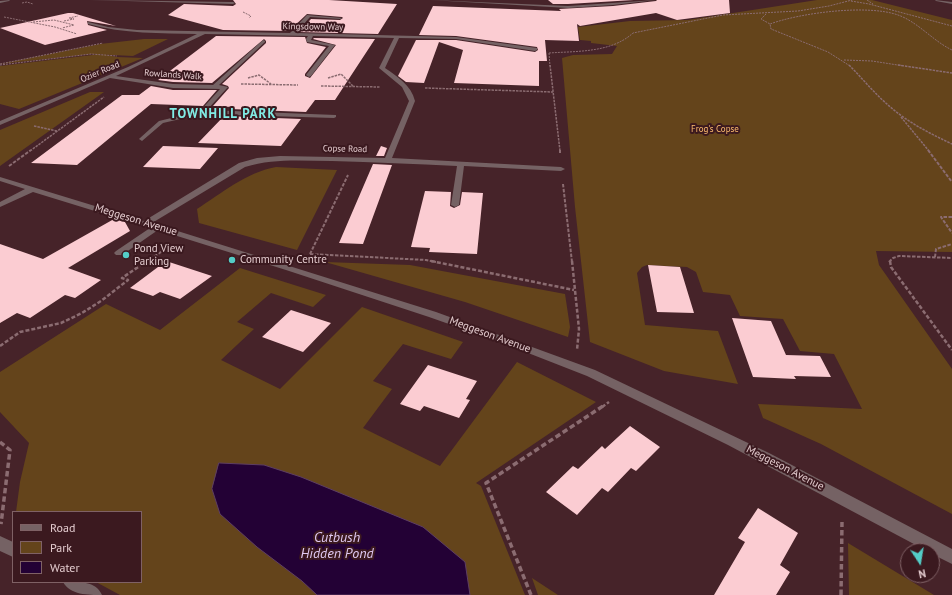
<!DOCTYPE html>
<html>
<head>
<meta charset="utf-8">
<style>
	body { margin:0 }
	#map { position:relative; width:952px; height:595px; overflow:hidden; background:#462329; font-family:"PT Sans",sans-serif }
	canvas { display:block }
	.legend { position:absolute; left:12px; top:511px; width:130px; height:72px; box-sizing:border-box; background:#3b191f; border:1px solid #7f6165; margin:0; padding:5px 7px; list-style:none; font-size:12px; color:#e4cccf }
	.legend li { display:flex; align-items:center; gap:8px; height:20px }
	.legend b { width:20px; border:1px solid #7f6165 }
	.north { position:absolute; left:900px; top:543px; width:40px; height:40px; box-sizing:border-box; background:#3b191f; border:1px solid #7f6165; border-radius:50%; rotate:168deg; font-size:11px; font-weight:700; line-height:16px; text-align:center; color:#e4cccf }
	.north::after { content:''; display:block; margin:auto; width:14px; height:18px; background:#54cdc7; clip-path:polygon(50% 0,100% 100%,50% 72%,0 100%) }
</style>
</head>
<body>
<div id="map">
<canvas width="952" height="595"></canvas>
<ul class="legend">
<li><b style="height:5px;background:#756264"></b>Road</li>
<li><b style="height:11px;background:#64441b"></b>Park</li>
<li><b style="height:11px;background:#230135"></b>Water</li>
</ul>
<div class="north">N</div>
</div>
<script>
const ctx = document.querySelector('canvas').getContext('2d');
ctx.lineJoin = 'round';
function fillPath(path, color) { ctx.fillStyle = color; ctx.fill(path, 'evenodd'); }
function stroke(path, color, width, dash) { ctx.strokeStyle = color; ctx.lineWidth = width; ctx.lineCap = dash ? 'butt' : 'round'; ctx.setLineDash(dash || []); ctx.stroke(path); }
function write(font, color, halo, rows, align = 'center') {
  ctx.font = font + ' "PT Sans",sans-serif'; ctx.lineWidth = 4; ctx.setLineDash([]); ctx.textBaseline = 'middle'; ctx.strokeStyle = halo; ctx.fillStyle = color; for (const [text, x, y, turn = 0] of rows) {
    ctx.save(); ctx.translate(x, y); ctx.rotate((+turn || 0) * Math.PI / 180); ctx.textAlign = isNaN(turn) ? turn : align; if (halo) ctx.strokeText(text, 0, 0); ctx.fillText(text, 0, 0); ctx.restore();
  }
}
fillPath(new Path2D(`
	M817,0H872L952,20V252L876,251L879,265L952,369V514L821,444L763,418L758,404L862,409L834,354L800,351L783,319L740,316L730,295L703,292L696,272L687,267L647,265L642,267L637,273L645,325L718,331L738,384L664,371L590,342L575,207L562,58L573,55L612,54L617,46L591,43V41L580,40L578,27L630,21L688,20Z
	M144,39H168L133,56L91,54L0,64L100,44Z
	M101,54L117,57L143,58L19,109L0,104V66Z
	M90,92H104L0,166V130Z
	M276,167L337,170L297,250L199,223L197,209C222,193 245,173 276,167Z
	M325,262L410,265L565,294L570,327L568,337L465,302Z
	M240,268L326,295L313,307L271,293L237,322L254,329L221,360L280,389L362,307L463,342L451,359L403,344L373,381L392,389L363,428L440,466L517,362L596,402L476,483L481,486L525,595H120L96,582H141V512H16L20,482L29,443L0,412V372L106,304L160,330Z
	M848,543L934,595H849Z
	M532,578L558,595H538Z`), '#64441b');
const water = new Path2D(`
	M219,463L264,465L301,477L423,527L465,562L470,595H317L302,581L257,547L220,514L212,489Z`);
fillPath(water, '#230135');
stroke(water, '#5d3e63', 1);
fillPath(new Path2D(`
	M197,0H329L397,4L378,34L299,32L311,19L340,20L343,18L342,17L307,14L289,31L223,30L168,15L184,4L233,6L236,4L233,0Z
	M548,0H634L568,4H553Z
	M657,0H729L730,13L677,20L656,13L580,26L577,24L579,41L545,40L547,61H539V86L454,83L463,50L439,42L424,83L406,82L398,76L416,40H456L535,52L538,50L537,47L456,36L419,35L433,6L561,11L559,9L613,6L656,1Z
	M68,13H73L116,26L87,21L88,25L107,30L45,45L0,28Z
	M216,36L305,37L307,43L326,47L305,74V76L310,78L336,45L313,39L314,38L375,39L335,100H315L306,112L230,109L233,107L213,106L229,88L228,86L222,84L266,43V41L264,39L212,83L173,82L158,80Z
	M151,86L173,90H217L203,106L151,104L77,165L31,163L122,95H139Z
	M224,116L301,119L281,146L198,143Z
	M163,146L218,148L200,169L143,167Z
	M381,146L387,148L384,156H376Z
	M373,164L392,165L363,244L339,243Z
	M425,191L451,192L450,206L454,208L460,205L462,192L483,193L477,254L429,252L430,248L411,247Z
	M114,219L125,222L130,231L68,268L101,280L75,298L65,295L30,318L17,313L0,323V244L43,259Z
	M166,261L212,276L180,299L160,292L153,296L130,288Z
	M648,265L680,267L694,313L657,312Z
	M291,310L331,323L303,352L262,337Z
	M732,318L771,321L786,355L820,356L831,377L794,376L796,379L753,377Z
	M428,365L477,381L466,399L470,400L459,418L424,406L420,411L400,404Z
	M630,426L660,447L636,471L631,468L608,492L602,488L577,515L546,492L573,466L578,469L602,446L605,449Z
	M758,508L798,533L780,565L790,572L776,595H714L745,542L738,538Z`), '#fbccd2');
stroke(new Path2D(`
	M867,0L873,4
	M851,1L869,4L952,26
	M22,3L27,2L33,4
	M243,12L251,16L249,18
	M766,14L761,19L770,24
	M4,17L55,27L77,34
	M64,21L74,19L69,18L78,16
	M33,22L54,20L74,25L62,28
	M549,53L550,66
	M549,53C577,51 611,53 633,33L723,15L798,11L829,6L852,0
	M844,60L872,61L904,66
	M0,64L103,43
	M0,65L91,54L117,56
	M850,66L828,52L771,29L770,24C800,13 867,4 898,15C918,22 933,41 952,50`), '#8b6c71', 1, [2, 1]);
stroke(new Path2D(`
	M550,65L560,151
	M849,65C862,78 874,93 888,105C907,122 929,133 952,144
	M898,65L952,73
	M248,78L259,75L271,84
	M328,78L341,74L353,86
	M241,84L298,85
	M321,86L380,87
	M425,88L553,92
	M901,117L929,151
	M34,126L57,131
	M30,151L104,97`), '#8b6c71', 1.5, [2.5, 1]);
stroke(new Path2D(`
	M560,150V153
	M928,150L952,182
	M9,166L31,150
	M563,184L572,262
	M952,217H941L952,233
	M310,254L426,260L436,262
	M310,254L348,175
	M935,257L936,249L952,244
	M146,262L167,248
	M889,262L893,258L899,256L952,258`), '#8b6c71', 2, [3.5, 1.5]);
stroke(new Path2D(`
	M431,261L574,290
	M572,261L579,329L577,350
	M890,261L891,267L952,350
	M0,346L20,332L61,323L82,313L101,301L128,280L122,278L147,261
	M602,407L609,402`), '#8b6c71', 2.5, [4, 2]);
stroke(new Path2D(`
	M0,442L10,450L1,524
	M531,595L486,483L603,406
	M841,595L842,522`), '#8b6c71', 3.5, [5.5, 3]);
fillPath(new Path2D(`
	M10,0L9,1L0,3V1Z
	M90,0L233,2L235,3L233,4Z
	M430,0L568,6L656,0L613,5L568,8Z
	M935,0L952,2V4L936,1Z
	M307,15L342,18L340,19L310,17L296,33L456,37L537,48V50L535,51L456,39L399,38L385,68C398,77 411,85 415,101L392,158L561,167L565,169L561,171L464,166L459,205L455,207L451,205L457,166C415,164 374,162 332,161C302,161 274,158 245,167L152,223L436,312L595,370L769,453L952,549V564L932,554V551H927L728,445L587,376L500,342L429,317L286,270L158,230L122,255H116L114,253L116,251L150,228L33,192L0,207V202L25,189L0,181V177L144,221L239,163L257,158L280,156L385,158L409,101L402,87L379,68L394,38L313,36L311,40L335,45L311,76L309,77L306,75L329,46L307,42L306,39L308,36L205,34L116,76L173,84L213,85L263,40L265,41V42L219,85L228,87L207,110L336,115V117L334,118L202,114L163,123L142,141L139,139L140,138L159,121L200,111L220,89L173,88L110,78L0,125V121L128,67L197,34C161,33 124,34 88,24V22L108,27L137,30L290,33Z
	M0,536L13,542V557L0,551Z
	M63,582C77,582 96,580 102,595C88,595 70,595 63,582Z`), '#756264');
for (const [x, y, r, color] of [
	[126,255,4,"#54cdc7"],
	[232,260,4,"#54cdc7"]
]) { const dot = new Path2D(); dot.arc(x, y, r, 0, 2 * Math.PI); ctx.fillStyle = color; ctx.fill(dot); stroke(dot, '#3b191f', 1.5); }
write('9px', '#e4cccf', '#3b191f', [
	["Kingsdown Way",313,27,1],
	["Ozier Road",100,72,-23],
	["Rowlands Walk",173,75,4],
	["Copse Road",345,149,1]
]);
write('9px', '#fdbc6e', '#3b191f', [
	["Frog's Copse",715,129]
]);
write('11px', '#e4cccf', '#3b191f', [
	["Meggeson Avenue",136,220,17],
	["Meggeson Avenue",490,335,20],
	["Meggeson Avenue",785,468,27]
]);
write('11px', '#e4cccf', '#3b191f', [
	["Pond View",134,249],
	["Parking",134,262],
	["Community Centre",240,260]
], 'left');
ctx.letterSpacing = '1px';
write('bold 13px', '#81ece5', '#3b191f', [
	["TOWNHILL PARK",223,114]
]);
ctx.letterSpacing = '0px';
write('italic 14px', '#dfc8f1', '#3b191f', [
	["Cutbush",337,538],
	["Hidden Pond",337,554]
]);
</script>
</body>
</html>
